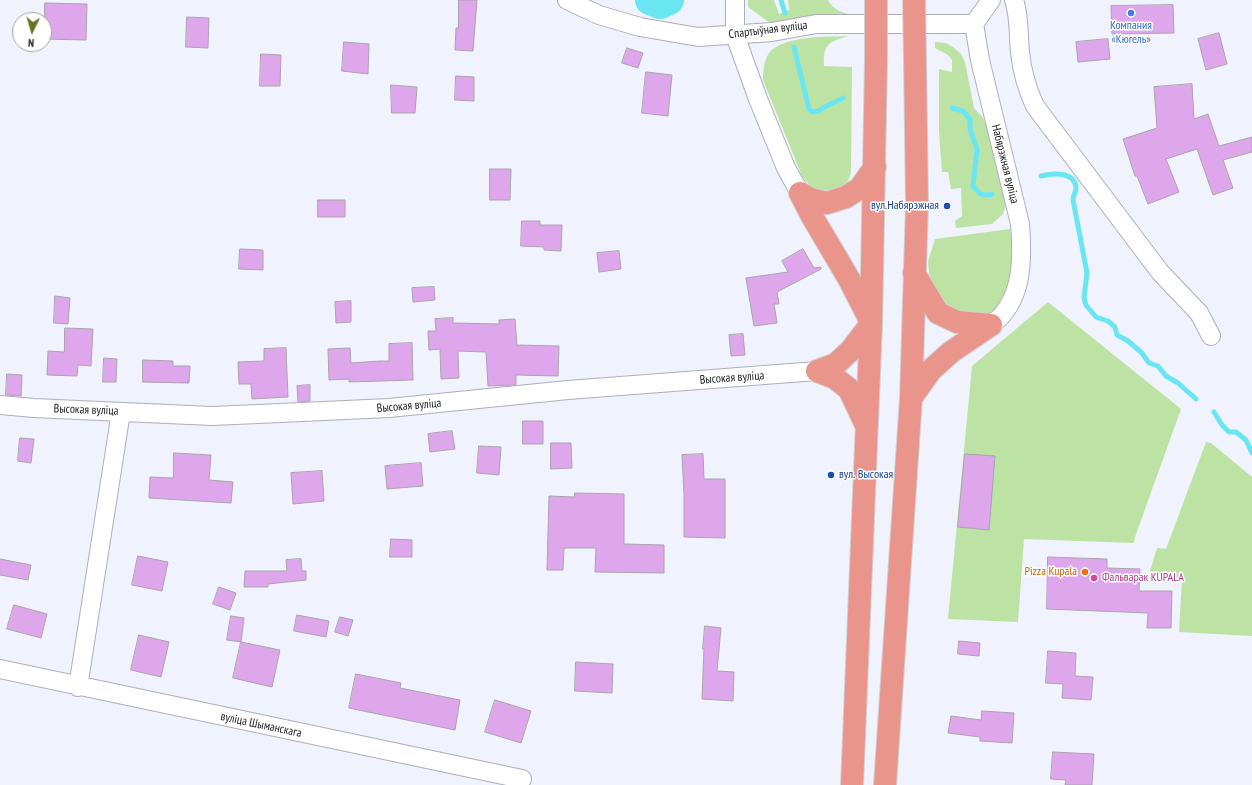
<!DOCTYPE html>
<html>
<head>
<meta charset="utf-8">
<style>
	body { margin:0 }
	#map { position:relative; width:1252px; height:785px; overflow:hidden; background:#f0f2fd; font-family:"PT Sans Narrow",sans-serif }
	canvas { display:block }
	.north { position:absolute; left:12px; top:12px; width:40px; height:40px; box-sizing:border-box; background:#fff; border:1px solid #a3a4a5; border-radius:50%; rotate:185deg; font-size:11px; font-weight:700; line-height:16px; text-align:center; color:#1a1b1f }
	.north::after { content:''; display:block; margin:auto; width:14px; height:18px; background:#667521; clip-path:polygon(50% 0,100% 100%,50% 72%,0 100%) }
</style>
</head>
<body>
<div id="map">
<canvas width="1252" height="785"></canvas>
<div class="north">N</div>
</div>
<script>
const ctx = document.querySelector('canvas').getContext('2d');
ctx.lineJoin = 'round';
function fillPath(path, color) { ctx.fillStyle = color; ctx.fill(path, 'evenodd'); }
function stroke(path, color, width, dash) { ctx.strokeStyle = color; ctx.lineWidth = width; ctx.lineCap = dash ? 'butt' : 'round'; ctx.setLineDash(dash || []); ctx.stroke(path); }
function write(font, color, halo, rows, align = 'center') {
  ctx.font = font + ' "PT Sans Narrow",sans-serif'; ctx.lineWidth = 3; ctx.setLineDash([]); ctx.textBaseline = 'middle'; ctx.strokeStyle = halo; ctx.fillStyle = color; for (const [text, x, y, turn = 0] of rows) {
    ctx.save(); ctx.translate(x, y); ctx.rotate((+turn || 0) * Math.PI / 180); ctx.textAlign = isNaN(turn) ? turn : align; if (halo) ctx.strokeText(text, 0, 0); ctx.fillText(text, 0, 0); ctx.restore();
  }
}
fillPath(new Path2D(`
	M748,0H774L779,14L789,10L788,0H828C833,10 843,13 853,15L773,25L748,7Z
	M849,36C829,42 823,43 824,66L852,67L851,173C850,175 849,179 848,181C842,190 825,193 816,189C810,187 806,181 802,176L763,80C763,71 764,61 769,53C784,35 827,37 849,36Z
	M935,42L946,43L953,47L961,54L965,62L974,108L983,118L994,142L1006,204L1003,214L992,224L956,228L955,221L962,216L961,188L951,189L948,172H942L939,132V69L952,72V60L948,55L935,48Z
	M1010,229C1014,254 1015,279 1000,301C997,307 993,312 987,315C982,317 955,313 947,312L930,282L928,261L935,239Z
	M1048,302L1181,409L1135,537L1134,543L1024,539L1018,622L948,619L972,366Z
	M1206,442L1211,443L1252,477V636L1179,632L1182,580L1150,571L1157,548L1166,549Z`), '#bce3a3');
stroke(new Path2D(`
	M781,0L785,13
	M794,47L809,109L813,112L819,111C825,105 835,103 843,98
	M952,108L963,111L970,119V129L977,149L973,186C979,194 982,197 992,194
	M1041,176C1052,173 1075,171 1076,188C1076,192 1073,196 1073,200L1087,273L1084,298L1086,305L1096,317L1108,321L1115,327L1117,335L1128,341L1142,353L1149,363L1158,366L1166,376L1178,383L1196,399
	M1214,412L1222,425L1229,432H1236L1246,440L1252,453`), '#6ae6f3', 5);
stroke(new Path2D(`
	M650,0L660,4L669,0`), '#6ae6f3', 30);
const building = new Path2D(`
	M459,0H477L473,51L455,50L456,28H458Z
	M45,3L87,4L86,40L45,39Z
	M1173,5L1174,33L1112,34L1111,6Z
	M187,17L209,18L208,48L186,47Z
	M1219,33L1227,64L1206,70L1198,39Z
	M1108,39L1110,59L1078,62L1076,42Z
	M344,42L369,44L368,74L342,71Z
	M627,48L643,53L638,68L622,63Z
	M261,54L281,55L280,86H260Z
	M646,72L672,75L668,116L642,113Z
	M456,76L474,77V101L455,100Z
	M1192,84L1194,119L1208,114L1219,146L1252,137V152L1223,160L1233,188L1213,195L1197,149L1166,159L1179,192L1148,204L1137,176H1135L1123,139L1157,128L1154,87Z
	M391,85L417,87L415,113H392Z
	M490,169H511L510,200H490Z
	M318,200H345V217H318Z
	M522,221H540V225H562L561,251L544,250V247L521,246Z
	M240,249L263,250V270L239,269Z
	M803,249L814,268L821,267V269L777,292L779,304H774L777,323L754,326L746,278L788,272L782,261Z
	M619,251L621,269L599,272L597,253Z
	M434,287L435,300L413,302L412,288Z
	M55,296L70,298L68,324L54,323Z
	M351,301V322L336,323L335,302Z
	M453,318V323L499,324V320L515,319L517,345L559,346L558,376L516,375V385L488,386L486,352L458,351L459,378L441,379L440,349L429,350L428,331H436L435,319Z
	M65,328L93,329L91,366L78,365L77,376L47,375L48,351L64,352Z
	M743,334L745,355L731,356L729,335Z
	M412,343L413,380L349,382V379L329,380L328,349L350,348L351,363L380,361H389V344Z
	M286,348L288,397L252,399L251,384H239L238,362L264,361V349Z
	M104,358L117,359L116,382H103Z
	M143,360L173,361V366H190L189,383L143,382Z
	M7,374L22,375L21,396L6,395Z
	M310,385V401L298,402L297,386Z
	M523,421H543V444H523Z
	M452,431L455,449L430,452L428,434Z
	M20,438L34,439L31,463L18,461Z
	M551,443H571L572,468L551,469Z
	M479,446L501,447L499,475L477,473Z
	M174,453L211,455L209,480L233,482L231,503L149,498L150,477L173,478Z
	M703,454L704,479H725V538L684,537V494L682,455Z
	M965,454L995,456L989,530L958,527Z
	M421,463L423,486L387,489L385,466Z
	M322,471L324,501L293,504L291,473Z
	M575,493L624,494V544L664,545V573L595,572L596,548H564L563,570H547L549,496L574,497Z
	M391,539L412,540V557H390Z
	M138,556L168,562L162,591L132,585Z
	M1048,557L1107,559V568L1140,569L1139,591H1172L1171,628H1147L1148,613L1047,609Z
	M0,559L31,565L28,580L0,575Z
	M301,559L302,571H306V580L268,584V587H244L245,571H287L286,560Z
	M219,587L236,593L230,610L213,604Z
	M14,605L47,614L41,638L7,629Z
	M297,615L329,621L326,637L294,631Z
	M231,616L244,618L241,642L227,640Z
	M340,617L353,620L348,636L335,632Z
	M705,626L721,628L717,671L734,672L733,701L702,699L704,649H703Z
	M139,635L169,642L161,677L131,670Z
	M959,641L980,643L979,656L958,654Z
	M241,642L280,650L272,687L233,678Z
	M1048,651L1076,653L1075,676L1093,677L1091,700L1062,698L1063,684L1046,683Z
	M576,662L613,664L612,693L575,691Z
	M356,674L401,683L400,688L460,700L455,730L349,708Z
	M495,700L531,711L521,743L485,732Z
	M982,711L1014,713L1012,743L980,741V737L948,733L951,716L981,720Z
	M1053,752L1094,754L1092,785H1065L1066,780L1051,779Z`);
fillPath(building, '#dea7eb');
stroke(building, '#aaa3ac', 1);
const minor = new Path2D(`
	M567,0L599,15L640,27L698,37L772,32L816,24H974
	M735,0V35L758,99L786,168L800,193
	M991,0L974,24L980,60L1020,224C1023,260 1023,302 991,325
	M1014,0C1020,18 1018,34 1020,52C1022,72 1027,89 1035,106L1160,272L1199,313L1211,336
	M0,405L34,408L212,416L258,414L389,408L568,390L817,371
	M0,669L522,779
	M78,687L121,412`);
const highway = new Path2D(`
	M800,193L813,218L849,279L870,320
	M800,193L810,199L827,203L846,197L860,188L875,167
	M914,273L938,313L957,322L991,325
	M817,371L835,378L849,389L865,423
	M817,371L836,364L851,350L871,324
	M911,398L931,370L951,352L991,325
	M852,785L871,324L876,61
	M885,785L911,398L917,204L915,60`);
stroke(minor, '#acafb9', 20);
stroke(highway, '#d1d1d2', 24);
stroke(minor, '#fff', 18);
stroke(highway, '#e9958b', 22);
const highwayBridge = new Path2D(`
	M876,0V61
	M914,0L915,60`);
stroke(highwayBridge, '#d1d1d2', 24, []);
stroke(highwayBridge, '#e9958b', 22);
for (const [x, y, r, color] of [
	[1131,13,4,"#3f7fe0"],
	[947,206,4,"#1a4fb4"],
	[831,475,4,"#1a4fb4"],
	[1085,572,4,"#e8710a"],
	[1094,578,4,"#d1479c"]
]) { const dot = new Path2D(); dot.arc(x, y, r, 0, 2 * Math.PI); ctx.fillStyle = color; ctx.fill(dot); stroke(dot, '#fff', 1.5); }
write('12px', '#366cbe', '#fff', [
	["Компания",1131,26],
	["«Кюгель»",1131,40]
]);
write('12px', '#1a1b1f', '#fff', [
	["Спартыўная вуліца",768,30,-7],
	["Набярэжная вуліца",1005,164,76],
	["Высокая вуліца",732,378,-4],
	["Высокая вуліца",409,406,-5],
	["Высокая вуліца",86,410,2],
	["вуліца Шыманскага",261,725,12]
]);
write('12px', '#164399', '#fff', [
	["вул.Набярэжная",939,206],
	["вул. Высокая",839,475,"left"]
], 'right');
write('12px', '#c56008', '#fff', [
	["Pizza Kupala",1077,572]
], 'right');
write('12px', '#b23c85', '#fff', [
	["Фальварак KUPALA",1102,578]
], 'left');
</script>
</body>
</html>
